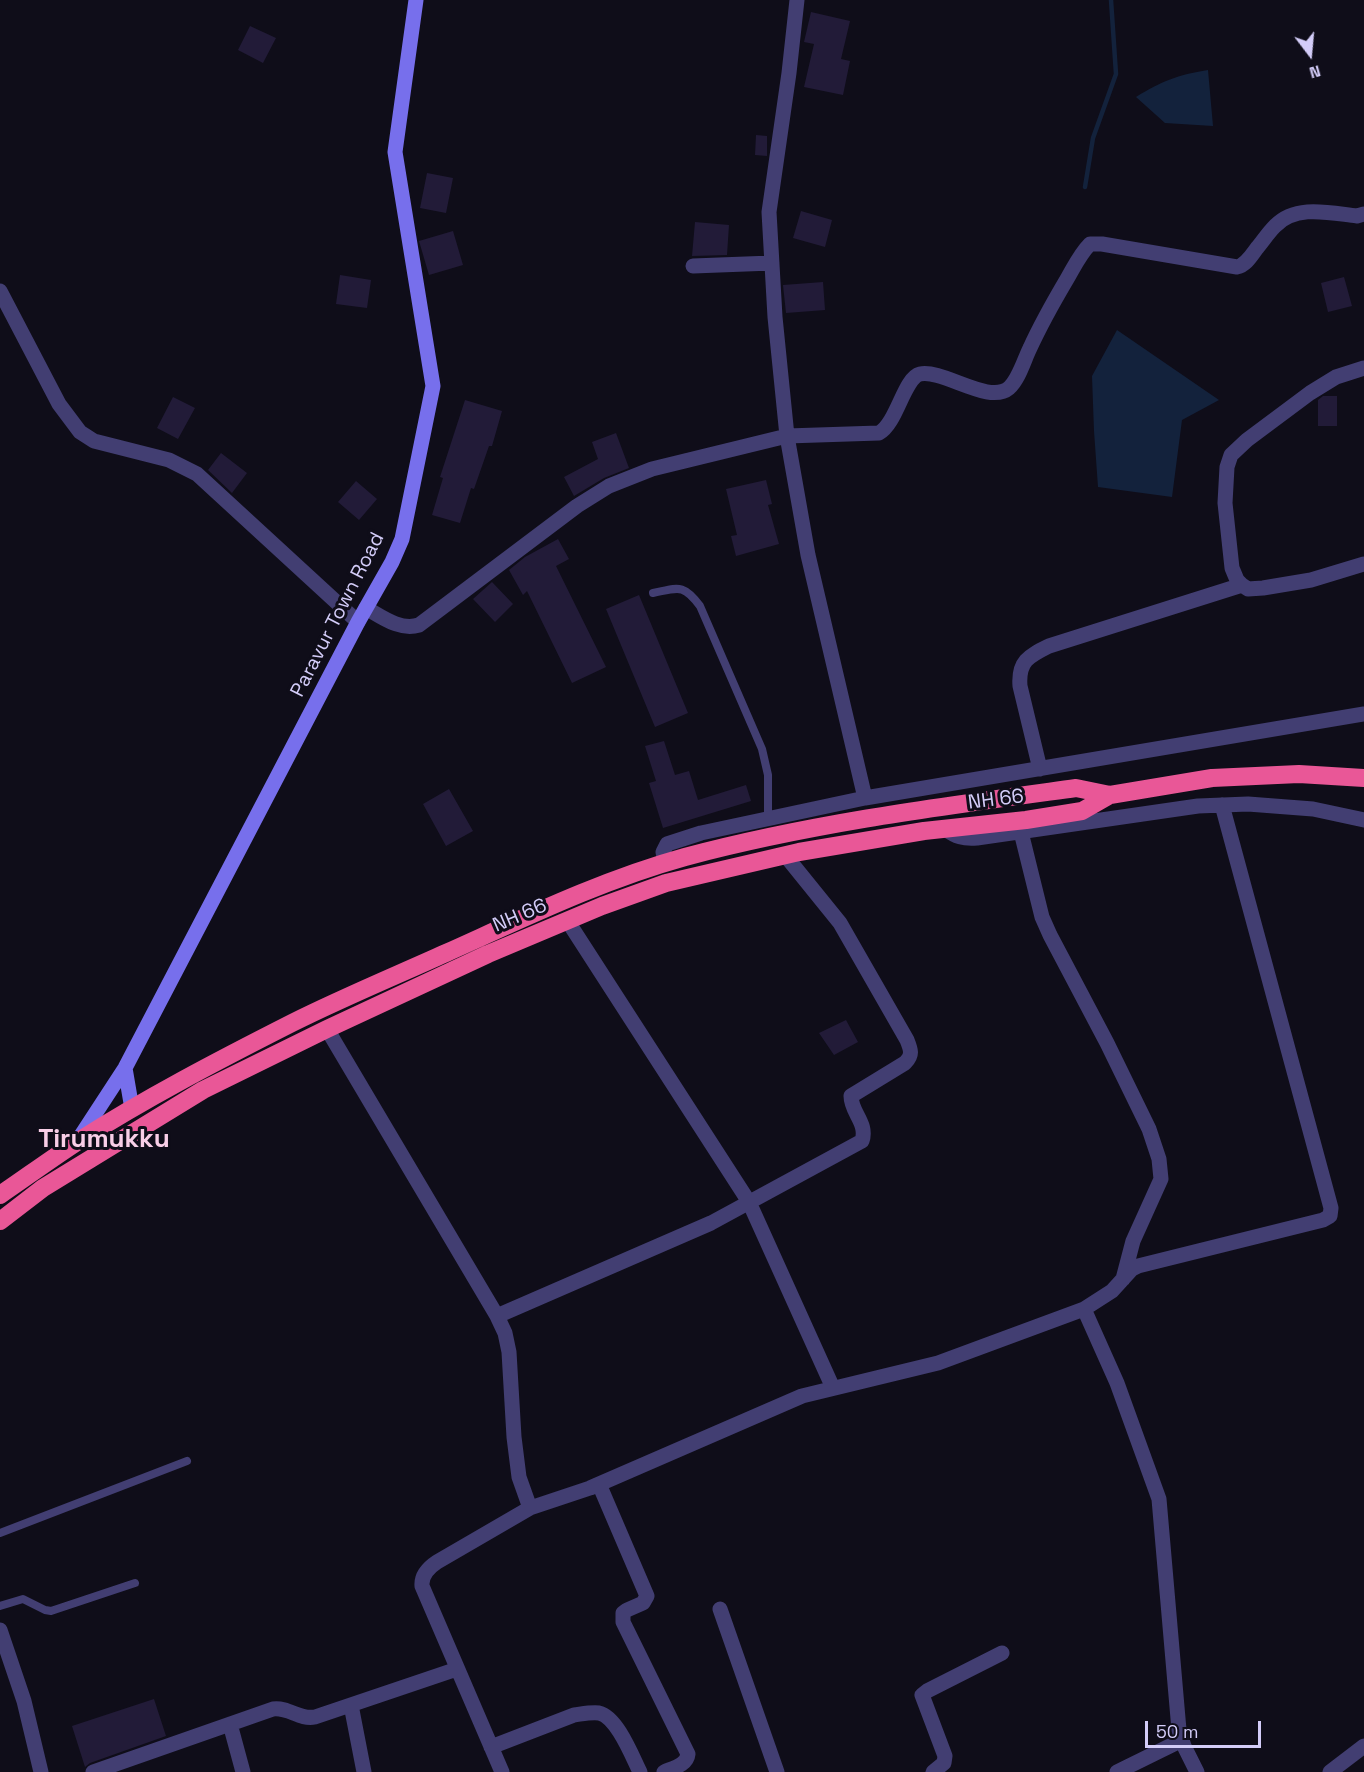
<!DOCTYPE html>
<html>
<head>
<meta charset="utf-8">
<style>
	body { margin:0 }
	#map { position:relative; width:1364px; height:1772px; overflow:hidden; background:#0f0d19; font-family:"Space Grotesk",sans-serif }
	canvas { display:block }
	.north { position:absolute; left:1280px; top:24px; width:60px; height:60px; -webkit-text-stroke:4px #0f0d19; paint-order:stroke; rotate:164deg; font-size:16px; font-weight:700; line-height:24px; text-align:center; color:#d3ccf8 }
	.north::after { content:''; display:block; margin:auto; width:21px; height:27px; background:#d3ccf8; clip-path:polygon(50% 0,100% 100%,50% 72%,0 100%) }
	.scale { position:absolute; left:1145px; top:1721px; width:116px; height:27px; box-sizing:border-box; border:3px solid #d3ccf8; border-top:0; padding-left:8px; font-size:18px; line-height:21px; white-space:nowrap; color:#d3ccf8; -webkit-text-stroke:4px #0f0d19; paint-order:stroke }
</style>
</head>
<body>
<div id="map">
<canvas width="1364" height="1772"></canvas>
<div class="north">N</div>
<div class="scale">50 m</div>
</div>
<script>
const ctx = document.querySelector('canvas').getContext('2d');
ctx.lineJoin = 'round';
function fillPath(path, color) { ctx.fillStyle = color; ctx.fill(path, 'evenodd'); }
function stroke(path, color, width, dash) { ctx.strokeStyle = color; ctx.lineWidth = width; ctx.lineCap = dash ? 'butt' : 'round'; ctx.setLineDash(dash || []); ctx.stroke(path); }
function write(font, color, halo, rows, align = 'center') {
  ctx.font = font + ' "Space Grotesk",sans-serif'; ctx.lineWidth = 6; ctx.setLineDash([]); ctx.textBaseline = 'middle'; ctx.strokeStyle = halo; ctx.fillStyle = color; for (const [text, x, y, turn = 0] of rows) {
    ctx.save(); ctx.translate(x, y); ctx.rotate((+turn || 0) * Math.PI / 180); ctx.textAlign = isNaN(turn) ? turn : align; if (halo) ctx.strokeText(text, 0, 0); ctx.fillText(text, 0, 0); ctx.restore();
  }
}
fillPath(new Path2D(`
	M1208,70L1213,126L1165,123L1136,97C1162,81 1177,75 1208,70Z
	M1117,330L1219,400L1182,420L1172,497L1098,487L1094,431L1092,376Z`), '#13223c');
stroke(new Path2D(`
	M1085,187L1093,138L1116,74L1111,0`), '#13223c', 4.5);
fillPath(new Path2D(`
	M811,12L850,21L841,59L850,61L843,95L804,87L814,44L804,42Z
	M250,26L276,38L263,63L238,50Z
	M756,135L767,136V156L755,155Z
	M427,173L453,178L446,213L420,208Z
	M801,211L832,220L825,247L793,238Z
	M695,222L729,225L727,255L692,256Z
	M453,231L463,265L429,275L419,241Z
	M340,275L371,280L367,308L336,304Z
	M1344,277L1352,306L1328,312L1321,283Z
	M823,282L825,310L786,313L783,285Z
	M1323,396H1337V426H1318V400Z
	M173,397L195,408L178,439L157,428Z
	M465,400L502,411L492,446H489L474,489L471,488L460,523L432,515L443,478L440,477Z
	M616,433L629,468L604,478L574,496L564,477L598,459L592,442Z
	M221,453L247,473L232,493L208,470Z
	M766,480L772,504L768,505L779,544L736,556L731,536L737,535L726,489Z
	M356,481L377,499L359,520L338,502Z
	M558,539L569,559L556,566L606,667L572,683L527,591L523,595L509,570L525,557Z
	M492,582L513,604L495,622L473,599Z
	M639,595L688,713L655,727L606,609Z
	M664,741L675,775L689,771L698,800L746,785L751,801L663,828L649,783L656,781L645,746Z
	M449,789L473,831L446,846L423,804Z
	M846,1020L858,1042L834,1055L819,1033Z
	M154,1699L166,1736L90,1763L85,1767L72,1726Z`), '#221b38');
stroke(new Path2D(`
	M653,593C678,588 683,583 700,606L762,749L768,775V818
	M0,1533L187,1461
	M0,1606L23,1599L45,1610L51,1611L135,1583`), '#423e72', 8);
stroke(new Path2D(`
	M797,0L789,73L769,212L775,317L787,436L808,555L865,798
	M693,266L772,263
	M0,291L59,404L80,432L94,441L169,460L197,474L358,622
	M1364,368L1336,377L1310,393L1247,440L1231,455L1227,467L1225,503L1232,568L1237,580L1242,585L1248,589L1263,588L1311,580L1364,564
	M366,608C382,617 400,631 419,625L577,506L609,486L652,469L787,436L879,433C897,423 904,378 920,374C943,369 989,405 1009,388C1019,379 1024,360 1030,348C1041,324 1054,301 1067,279C1074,267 1080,254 1090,244H1102L1237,267C1246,265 1251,256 1257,248C1263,241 1268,233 1275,226C1296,204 1330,213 1357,216L1364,214
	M1040,769L1020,686C1018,661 1029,656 1049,646L1242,585
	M945,829C956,837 963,839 977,838L1198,806L1248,804L1313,809L1364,820
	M1021,832L1042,917L1050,935L1107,1043L1149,1129L1159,1159L1161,1179L1133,1241L1123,1279
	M665,863L663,852L667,844L701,833L865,798L1364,714
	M567,920L749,1202L833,1388
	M327,1029L497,1316L505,1333L509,1352L514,1437L519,1477L530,1508
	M1084,1309L1117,1383L1159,1499L1179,1730L1184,1746L1197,1772
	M497,1316L711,1223L862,1141C868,1123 851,1113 851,1096L905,1063C913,1055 911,1050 907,1040L840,923L785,855
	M599,1484L647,1596L643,1603L627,1610L623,1613V1622L688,1754C687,1765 673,1768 664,1772
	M720,1609L777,1772
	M0,1630L24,1701L41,1772
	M351,1705L364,1772
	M230,1724L243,1772
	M491,1747L574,1715C582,1714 591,1712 599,1713C617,1717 632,1756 640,1772
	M93,1772L273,1709C289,1707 299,1720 315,1717L457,1669
	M502,1772L422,1586C421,1575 428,1568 437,1562L530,1508L590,1488L802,1396L938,1363L1084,1309L1112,1291L1132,1269L1138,1266L1323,1220L1330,1216L1331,1208L1222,805
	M933,1772L944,1763L945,1756L922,1695L927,1691L1002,1653
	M1117,1772L1182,1740
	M1330,1772L1364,1746`), '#423e72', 15);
stroke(new Path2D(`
	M125,1068L132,1109
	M78,1140L125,1068L358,622L392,562L402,539L433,386L395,152L416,0`), '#776fec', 15);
stroke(new Path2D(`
	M0,1195C25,1178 51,1159 77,1142C146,1098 219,1060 292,1023C342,998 395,976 446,953C524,918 602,880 685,857C812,823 945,806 1076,788L1110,795
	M0,1221L43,1188L203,1090L327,1029L488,954L602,906L666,883L799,852L924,831L1026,820L1082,811L1110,795L1212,778L1299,774L1364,778`), '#e95797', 18);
write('20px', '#d3ccf8', '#0f0d19', [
	["Paravur Town Road",338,615,-63],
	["NH 66",996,800,-7],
	["NH 66",520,916,-23]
]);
write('bold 26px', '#f8cee7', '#0f0d19', [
	["Tirumukku",104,1140]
]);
</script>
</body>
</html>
